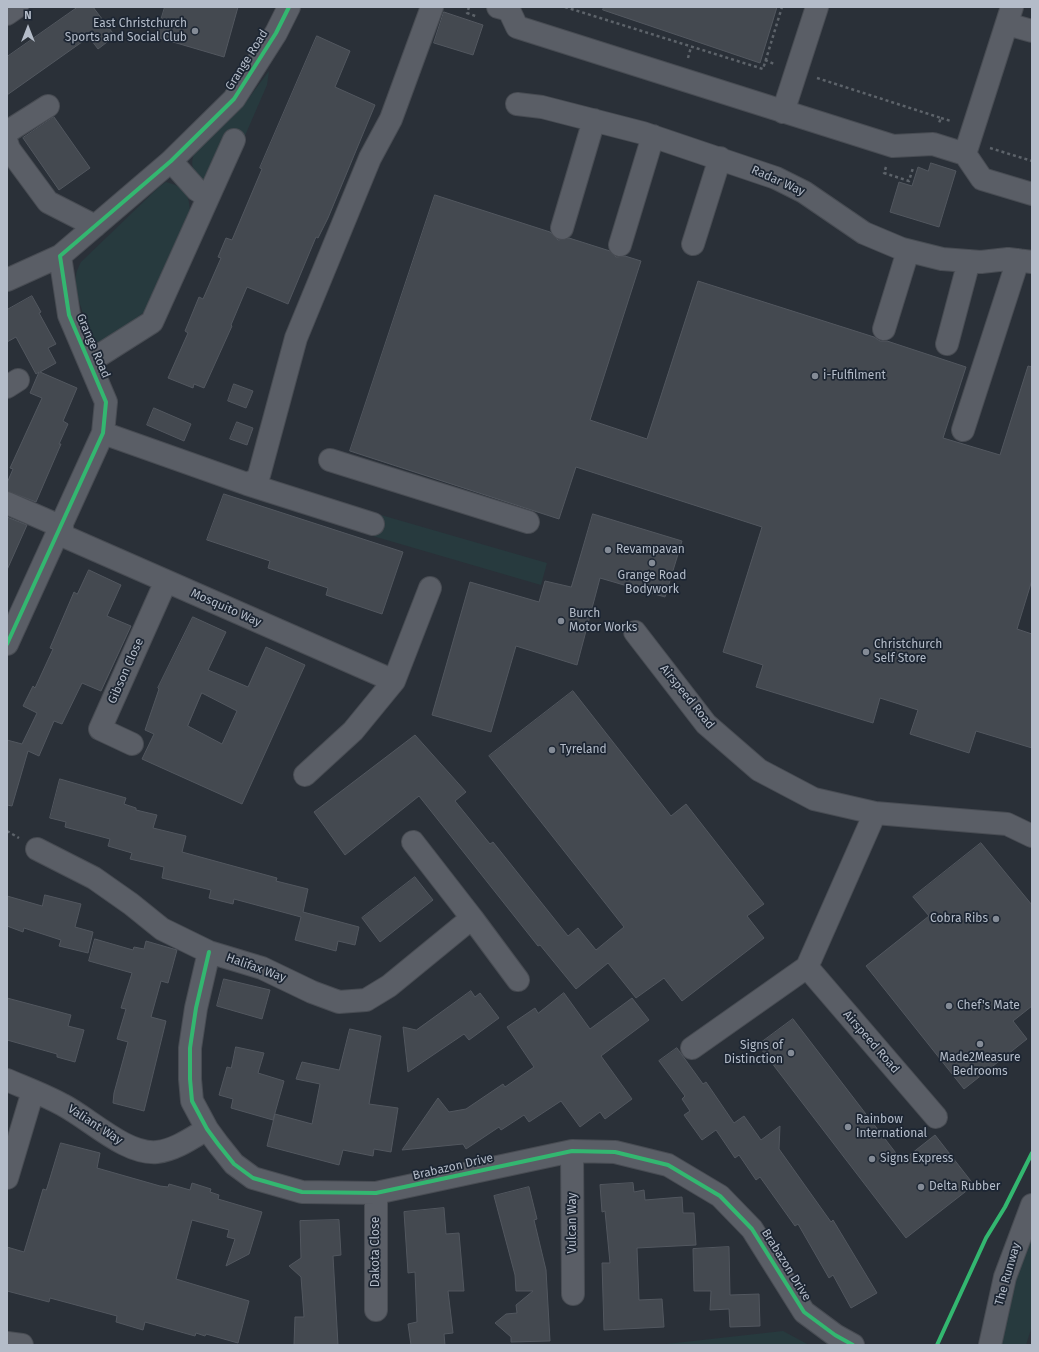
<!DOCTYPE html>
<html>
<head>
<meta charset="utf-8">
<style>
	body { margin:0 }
	#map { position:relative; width:1039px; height:1352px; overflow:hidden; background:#2a3038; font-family:"Fira Sans",sans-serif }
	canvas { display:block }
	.frame { position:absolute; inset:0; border:8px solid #b4bcc9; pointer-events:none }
	.north { position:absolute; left:8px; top:8px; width:40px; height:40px; -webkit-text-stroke:3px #1d2633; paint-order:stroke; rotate:0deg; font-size:11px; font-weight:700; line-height:16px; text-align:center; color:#b4bcc9 }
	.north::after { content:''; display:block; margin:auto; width:14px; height:18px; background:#b4bcc9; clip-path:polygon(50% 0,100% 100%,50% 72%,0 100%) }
</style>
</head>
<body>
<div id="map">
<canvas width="1039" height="1352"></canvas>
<div class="frame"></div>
<div class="north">N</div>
</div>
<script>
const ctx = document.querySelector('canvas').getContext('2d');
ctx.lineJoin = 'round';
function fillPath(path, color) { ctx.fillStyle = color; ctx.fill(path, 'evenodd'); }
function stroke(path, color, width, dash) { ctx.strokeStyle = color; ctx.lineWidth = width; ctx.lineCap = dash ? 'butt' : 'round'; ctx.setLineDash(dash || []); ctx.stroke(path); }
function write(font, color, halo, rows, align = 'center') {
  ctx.font = font + ' "Fira Sans",sans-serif'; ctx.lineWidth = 3.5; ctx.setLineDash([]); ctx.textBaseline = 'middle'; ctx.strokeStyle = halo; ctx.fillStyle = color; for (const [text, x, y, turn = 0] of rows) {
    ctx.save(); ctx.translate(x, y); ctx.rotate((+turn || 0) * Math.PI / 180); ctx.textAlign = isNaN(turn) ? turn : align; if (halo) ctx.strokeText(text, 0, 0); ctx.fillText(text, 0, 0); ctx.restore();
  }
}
fillPath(new Path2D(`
	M269,71L267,85L244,138L228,131L210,175L205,179H199C191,168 190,162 196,149L245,103Z
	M166,182C185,187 189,193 190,212L148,309L109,340L96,342C88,328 73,292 76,276C76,272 79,266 81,262L159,187Z
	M381,515L547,563L541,585L373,536Z
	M1032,1239V1326L1026,1345H1001C1006,1308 1015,1272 1032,1239Z
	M783,1331L809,1345H657Z`), '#273a3e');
const building = new Path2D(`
	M78,7H93L115,36L98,49L89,37L7,95V57Z
	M165,7H238L224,57L156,37Z
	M604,7H777L760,63L603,10Z
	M444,12L483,25L473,55L434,43Z
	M317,36L350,51L335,87L375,105L328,218L318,238L316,237L288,304L247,287L231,325L232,326L204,388L194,384L193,388L168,378L188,333L185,331L199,297L203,299L221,258L218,257L226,238L232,240L262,169L260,168Z
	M54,117L90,168L59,190L23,138Z
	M931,163L956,171L939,227L890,212L899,182L912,186L918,167L928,171Z
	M435,195L550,232L558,240L569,238L610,251L616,257L625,256L641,261L590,420L647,439L698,281L874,337L880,341H887L966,367L943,438L1000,455L1028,366L1032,367V580L1017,629L1032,634V748L976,731L969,753L910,734L918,710L880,698L873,723L756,687L763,665L723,652L762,527L576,467L559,519L350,451Z
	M32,296L41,312L39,313L56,344L48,348L56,363L40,372L77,388L63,421L68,424L59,444H61L36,502L7,491V483L13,469L10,468L42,398L30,393L39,372L36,374L16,337L7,342V310Z
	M234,384L253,391L246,408L228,401Z
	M154,408L191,424L184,441L147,425Z
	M237,422L253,428L247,445L230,439Z
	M224,494L403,552L382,614L326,595L328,588L268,568L270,561L207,540Z
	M593,514L682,541L665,597L600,578L577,665L516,646L491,732L432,715L470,582L539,602L545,581L571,587Z
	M7,517L27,525L7,570Z
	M89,570L121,585L107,616L131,626L101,691L82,683L62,724L54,721L39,756L28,751L12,806L7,805V740L22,744L37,713L23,706L33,686L35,688L53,649L50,648L74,592L77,594Z
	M193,617L226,632L208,670L248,687L266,647L305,665L242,804L142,759L154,734L145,730L159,689L158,688ZM202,693L237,711L222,744L188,726Z
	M573,691L671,816L686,804L764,904L747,916L764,938L682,1001L664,978L636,998L608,963L576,989L540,945L538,946L419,796L345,855L314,812L415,735L466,792L455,801L490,844L493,842L568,936L578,928L596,950L624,927L489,756Z
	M60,779L126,798L124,804L136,808V810L157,815L153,828L186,836L182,852L277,878L276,881L308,889L303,912L359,927L355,945L338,941L336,951L295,940L301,917L234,899L233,904L209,898L211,890L162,878L164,867L130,859L132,853L108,846L110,839L65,827L66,822L50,818Z
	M981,843L1032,905V1006L1013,1021L1027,1039L964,1089L866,966L929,916L913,897Z
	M415,877L433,900L380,942L362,918Z
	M45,895L81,904L75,927L93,932L88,953L59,946L61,940L24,928L23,932L7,926V896L42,906Z
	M95,939L133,950L134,947L144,949L146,941L177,950L168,983L161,981L151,1017L166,1021L144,1111L113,1103L114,1093L128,1042L117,1039L126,1009L121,1008L132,973L89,961Z
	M224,979L270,990L262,1019L217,1006Z
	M471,991L475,997L480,993L499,1018L469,1040L464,1034L408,1072L403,1027L416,1030Z
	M564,993L590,1029L632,998L649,1020L601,1056L632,1099L605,1119L600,1112L580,1127L561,1101L529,1122L524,1115L501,1130L499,1127L466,1149L463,1144L402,1150L438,1098L449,1112L466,1109L503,1084L505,1087L534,1067L507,1027L535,1008L538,1013Z
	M7,998L71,1015L68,1026L84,1030L75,1062L57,1057V1054L7,1040Z
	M793,1019L902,1161L935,1135L974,1185L906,1238L758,1045Z
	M350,1029L381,1036L369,1104L398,1108L391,1152L374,1149L373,1156L343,1150L339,1165L267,1146L275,1114L312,1124L320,1084L296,1079L302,1062L339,1070Z
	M236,1047L264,1053L258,1073L284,1081L273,1120L231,1108L233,1099L219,1095L227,1067L231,1068Z
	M677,1048L703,1084L706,1082L734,1123L744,1116L761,1140L780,1126L779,1149L831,1222L833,1220L877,1293L851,1308L833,1275L829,1278L798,1224L795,1226L760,1177L756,1180L739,1155L735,1158L716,1130L702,1140L684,1115L690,1111L682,1099L685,1096L659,1061Z
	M61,1143L100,1153L97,1168L160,1186L168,1187L169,1184L190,1190L192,1183L211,1189L210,1192L219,1195L218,1199L262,1212L249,1254L226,1266L235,1239L227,1237L229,1230L192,1220L176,1279L249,1301L238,1343L206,1334L205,1336L196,1333L195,1336L145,1322L143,1330L116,1322L117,1316L50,1298L49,1302L7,1291V1247L24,1252L43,1189L46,1190Z
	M633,1183L634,1192L644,1190L645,1200L682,1197L683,1213H694L696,1245L637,1248L639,1300L662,1299L664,1327L604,1330L602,1263H610L605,1211L602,1212L600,1185Z
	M529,1187L537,1219L534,1220L546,1270L550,1341L511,1342V1337L495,1323L506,1314L517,1313L516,1305L533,1291H516L515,1275L494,1196Z
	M444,1208L446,1234L459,1233L464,1291H448L453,1333L444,1334L445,1345H411L408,1324L417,1322L415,1272L408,1273L404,1212Z
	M339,1220L341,1255L333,1256L338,1345H294L295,1317H304L301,1277L289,1266L301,1258L300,1221Z
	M729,1247L730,1295L759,1294L760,1326L730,1327L729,1309L710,1310L711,1291H694L693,1249Z`);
fillPath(building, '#444950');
stroke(building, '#52575f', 1);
const minor = new Path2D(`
	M498,7L509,10L517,27L893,146L933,144L965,154L982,179L1032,194
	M7,14L17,7
	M1007,24L1032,31
	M517,104L542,107L643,133L776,178L804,192L864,233L902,249L942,259L981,262L1008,259L1032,262
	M783,112L817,7
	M7,132L48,106
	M7,143L9,149L48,202L95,226
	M965,154L1012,7
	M171,161L197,190L208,197
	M562,228L594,120
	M693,244L720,158
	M620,245L653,136
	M7,280L60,256
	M884,329L908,251
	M947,344L969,261
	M89,362L152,322L234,140
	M7,387L18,380
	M963,430L1018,260
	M103,433L247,484L258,479L296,338L370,158L391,119L432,7
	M330,460L528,522
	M247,484L373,524
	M7,503L62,527
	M59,534L394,681
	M635,632L706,724L759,770L814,799L875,813L1007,824L1032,836
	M7,644L103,433L106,402L69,315L60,256L171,161L234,99L276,33L289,7
	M132,744L100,729L166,581
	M305,775L353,731L394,681L430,588
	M875,813L807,967L936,1117
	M413,842L472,918
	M37,849L94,878L131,904L162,929L209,952L262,968L312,992L339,1002L366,1000L389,986L472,918L518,980
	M209,952L196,1008L190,1048V1079L192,1101L207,1129L218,1144L234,1164L253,1178L302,1192L376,1193L572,1151L615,1152L668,1165L720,1196L752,1229L804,1312L835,1335L853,1345
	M692,1048L807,967
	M7,1080C26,1088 45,1095 63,1105C90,1119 126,1155 157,1152C175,1150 192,1138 207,1129
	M572,1151L573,1294
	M7,1178L33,1091
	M376,1310V1193
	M7,1343L22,1345
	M990,1345L1005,1277L1032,1205`);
stroke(minor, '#484c53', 24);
stroke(new Path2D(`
	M469,7L467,13L478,17
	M565,7L763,69L782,7
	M688,58L691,47
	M765,60L774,64
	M817,78L941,118L939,123
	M941,118L951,121
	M990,148L1032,161
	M886,167L884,173L909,181L913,168
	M7,831L19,838`), '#5d636a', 2.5, [3, 3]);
stroke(minor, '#5a5e66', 22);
stroke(new Path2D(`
	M7,644L103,433L106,402L69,315L60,256L171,161L234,99L276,33L289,7
	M209,952L196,1008L190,1048V1079L192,1101L207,1129L218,1144L234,1164L253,1178L302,1192L376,1193L572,1151L615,1152L668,1165L720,1196L752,1229L804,1312L835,1335L853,1345
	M937,1345L986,1238L1005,1207L1032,1153`), '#33b770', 4);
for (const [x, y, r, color] of [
	[195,31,4,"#848b96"],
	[815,376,4,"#848b96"],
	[608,550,4,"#848b96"],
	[652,563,4,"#848b96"],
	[561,621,4,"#848b96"],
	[866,652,4,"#848b96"],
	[552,750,4,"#848b96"],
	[996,919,4,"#848b96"],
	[949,1006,4,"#848b96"],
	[980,1044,4,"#848b96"],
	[791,1053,4,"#848b96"],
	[848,1127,4,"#848b96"],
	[872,1159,4,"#848b96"],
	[921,1187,4,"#848b96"]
]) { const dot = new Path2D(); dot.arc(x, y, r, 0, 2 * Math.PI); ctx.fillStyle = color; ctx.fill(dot); stroke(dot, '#1d2633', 1.5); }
write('12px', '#b4bcc9', '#1d2633', [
	["East Christchurch",187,24,"right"],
	["Sports and Social Club",187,38,"right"],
	["i-Fulfilment",823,376],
	["Revampavan",616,550],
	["Grange Road",652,576,"center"],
	["Bodywork",652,590,"center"],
	["Burch",569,614],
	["Motor Works",569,628],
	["Christchurch",874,645],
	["Self Store",874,659],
	["Tyreland",560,750],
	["Cobra Ribs",988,919,"right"],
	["Chef's Mate",957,1006],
	["Signs of",783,1046,"right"],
	["Distinction",783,1060,"right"],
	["Made2Measure",980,1058,"center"],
	["Bedrooms",980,1072,"center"],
	["Rainbow",856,1120],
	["International",856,1134],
	["Signs Express",880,1159],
	["Delta Rubber",929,1187]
], 'left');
write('12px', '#b4bcc9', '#1d2633', [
	["Grange Road",247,60,-58],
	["Radar Way",778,181,24],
	["Grange Road",93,346,67],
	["Mosquito Way",226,608,24],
	["Gibson Close",126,671,-66],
	["Airspeed Road",687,697,51],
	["Halifax Way",256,968,20],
	["Airspeed Road",871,1042,49],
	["Valiant Way",95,1125,33],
	["Brabazon Drive",453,1167,-13],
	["Vulcan Way",573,1223,-90],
	["Dakota Close",376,1252,-90],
	["Brabazon Drive",786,1265,58],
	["The Runway",1008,1274,-74]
]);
</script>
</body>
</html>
